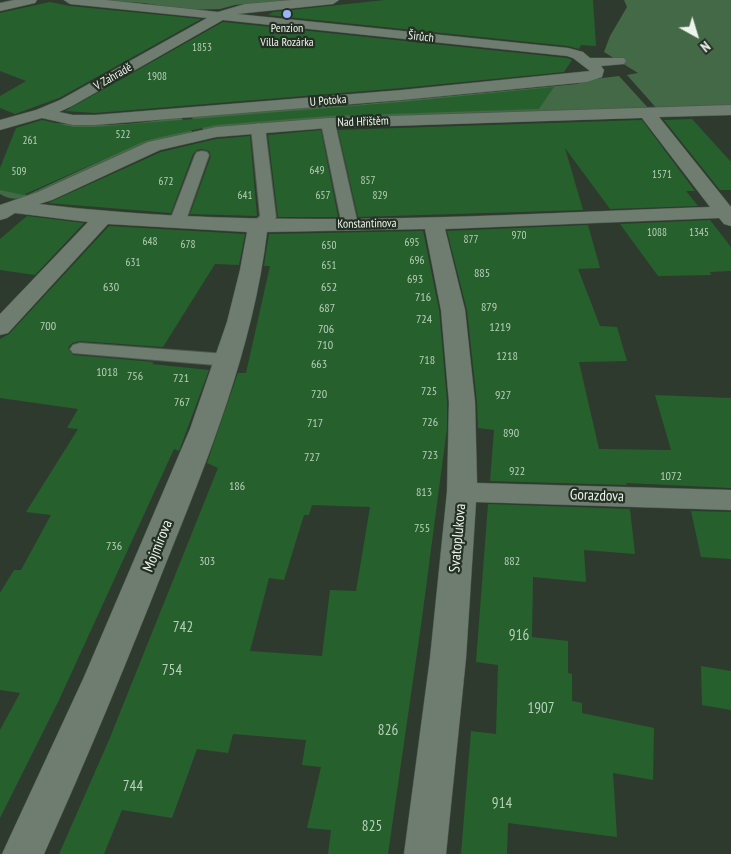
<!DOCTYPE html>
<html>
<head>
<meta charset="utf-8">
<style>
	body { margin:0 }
	#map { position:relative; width:731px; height:854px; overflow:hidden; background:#2e3a2e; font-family:"PT Sans Narrow",sans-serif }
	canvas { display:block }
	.north { position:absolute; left:671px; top:10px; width:50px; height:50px; -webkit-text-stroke:4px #243024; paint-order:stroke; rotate:141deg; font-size:14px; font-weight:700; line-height:20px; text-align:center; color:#ecf4ec }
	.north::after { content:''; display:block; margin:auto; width:18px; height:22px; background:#ecf4ec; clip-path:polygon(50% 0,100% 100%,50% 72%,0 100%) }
</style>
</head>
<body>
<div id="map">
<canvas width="731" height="854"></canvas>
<div class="north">N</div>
</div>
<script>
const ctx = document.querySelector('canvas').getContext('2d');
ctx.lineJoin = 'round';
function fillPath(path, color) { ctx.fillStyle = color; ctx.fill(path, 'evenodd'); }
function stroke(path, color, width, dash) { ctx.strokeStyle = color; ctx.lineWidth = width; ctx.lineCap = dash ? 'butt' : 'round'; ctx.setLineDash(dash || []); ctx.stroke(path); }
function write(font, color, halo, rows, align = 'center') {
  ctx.font = font + ' "PT Sans Narrow",sans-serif'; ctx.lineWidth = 4.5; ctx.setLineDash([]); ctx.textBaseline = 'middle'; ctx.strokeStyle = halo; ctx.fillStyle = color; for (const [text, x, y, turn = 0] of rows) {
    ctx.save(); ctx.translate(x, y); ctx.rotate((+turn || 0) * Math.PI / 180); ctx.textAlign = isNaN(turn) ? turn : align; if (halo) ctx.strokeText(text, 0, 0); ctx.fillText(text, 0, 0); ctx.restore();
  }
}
fillPath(new Path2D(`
	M93,0H309L277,3L267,2L235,5L220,9L185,10L144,3Z
	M624,0H731V108L658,110L627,75L638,73L604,52L610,36L627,7Z
	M619,76L650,110L288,121L204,130L189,115L323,105L343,106L577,84L586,80Z
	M180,116L193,133L39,195C24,198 13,202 0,194V189L27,195L141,142L183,130H91L41,122C89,126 133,127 180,116Z`), '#446946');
fillPath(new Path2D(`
	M385,0H593L596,46L581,45L579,49L568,46L268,15L273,12Z
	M50,2L70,6L201,19L59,98L15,114L0,108V96L26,81L0,71V13Z
	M223,22L567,58L572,60L564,72L402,88L95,113L65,111Z
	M554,87L539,109L328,116L216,125L147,140L23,195L0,190V168L16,128L42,120L73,127H95L402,102Z
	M692,119L731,162V190H720L664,120Z
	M642,120L695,191H686L698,206L610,209L565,148L583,210L358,217L338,130Z
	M321,130L338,217H278L268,135Z
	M250,136L257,216L190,214L211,156L209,151L202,149L197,150L193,154L171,213L48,203L161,152L216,139Z
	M27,216L84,223L35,275L0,270V239Z
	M710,220L731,247V271L710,272L711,275L658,276L620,224Z
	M588,225L600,268L578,269L600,326L617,327L627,361L579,362L599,449L671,450L655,395L731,398V488L626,483L627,485L490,481L494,430L478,428L477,402L467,310L447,231Z
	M109,226L245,234L239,265L215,264L163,347L80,341L72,343L68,348L73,355L154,362L152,364L209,370L179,451L174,449L59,700L0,818V730L20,693L0,690V593L14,570H21L51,515L26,512L78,429L67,428L78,409L0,398V339L9,334Z
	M423,231L439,310L447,402V428L422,618L388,854H328L331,830L307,828L321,767L302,765L306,740L233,734L228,753L197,749L172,818L122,810L104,854H59L109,740L218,468L207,463L238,373H246L270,266H264L269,234ZM312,505L370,507L356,591L330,590L322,656L250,651L269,578L284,580L304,515H309Z
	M488,504L630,509L635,554L584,550L586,582L533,577L532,637L568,641V673L572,674V701L582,703V713L654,728L653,780L613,773L617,837L508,823L507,854H461L471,731L496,734L498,665L476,662Z
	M691,511L731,512V559L701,557Z
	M701,666L731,671V710L702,705Z`), '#26612d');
const service = new Path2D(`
	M328,119L335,123L358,225L356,229H344L342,225L321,123Z
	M258,123L265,127L276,217C270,226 263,232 252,230L250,226L260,216L251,127Z
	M202,151L207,152L209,155L185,223L183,227H171L169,223L195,155L197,152Z
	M80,343L227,354L234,356L237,360L234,364L227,366L73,353L70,349L73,345Z`);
const minor = new Path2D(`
	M14,0H37L35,3L0,11V3Z
	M64,0H106L218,12L245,4L292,0H339L333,4L237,14L568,48L583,52L590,58H624L626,61L624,64L601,66L604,70L602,77L587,82L402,100L95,125H73L42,118L0,130V120L36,110L60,100L207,18L70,4ZM223,20L567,56L573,58L590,71L402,90L95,115H73L59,112L72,106Z
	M731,105V115L659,117L731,207V226L724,224L719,218L445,229L465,310L475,402L477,483L731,490V510L476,502L466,658L446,854H404L430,658L447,492L449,402L441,310L425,229L267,232C253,349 208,459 164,568C126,664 87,759 44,854H2L84,677L190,429L227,322L240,270L247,232L108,224L8,333L0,335V314L88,222L15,213L7,218L0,220V205L38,192L148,142L216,127L328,118ZM642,118L710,207C487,215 262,231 39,204L52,200L160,150L216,137L328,128Z`);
stroke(service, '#4e584e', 2);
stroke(minor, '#4e584e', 1);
fillPath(service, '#6e7d6f');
fillPath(minor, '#6e7d6f');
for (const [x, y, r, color] of [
	[287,14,5,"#9ab5fd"]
]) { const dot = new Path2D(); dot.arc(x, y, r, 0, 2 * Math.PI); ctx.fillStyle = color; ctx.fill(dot); stroke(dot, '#243024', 2); }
write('11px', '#bacfbc', null, [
	["1853",202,48],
	["1908",157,77],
	["522",123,135],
	["261",30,141],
	["649",317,171],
	["509",19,172],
	["1571",662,175],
	["857",368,181],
	["672",166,182],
	["641",245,196],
	["657",323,196],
	["829",380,196],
	["1088",657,233],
	["1345",699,233],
	["970",519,236],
	["877",471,240],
	["648",150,242],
	["695",412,243],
	["678",188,245],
	["650",329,246],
	["696",417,261],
	["631",133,263],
	["651",329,266]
]);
write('12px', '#ecf4ec', '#243024', [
	["Penzion",287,29],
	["Villa Rozárka",287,43]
]);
write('12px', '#ecf4ec', '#243024', [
	["Širůch",421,37,6],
	["V Zahradě",113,77,-30],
	["U Potoka",328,101,-5],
	["Nad Hřištěm",363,122,-2],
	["Konstantinova",367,224,-1]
]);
write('12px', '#bacfbc', null, [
	["885",482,274],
	["693",415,280],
	["630",111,288],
	["652",329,288],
	["716",423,298],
	["879",489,308],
	["687",327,309],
	["724",424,320],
	["700",48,327],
	["1219",500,328],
	["706",326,330],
	["710",325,346],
	["1218",507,357],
	["718",427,361],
	["663",319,365],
	["1018",107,373],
	["756",135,377],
	["721",181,379],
	["725",429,392],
	["720",319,395],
	["927",503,396],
	["767",182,403],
	["726",430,423],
	["717",315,424],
	["890",511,434],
	["723",430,456],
	["727",312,458],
	["922",517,472],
	["1072",671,477],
	["186",237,487],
	["813",424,493],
	["755",422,529],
	["736",114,547],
	["303",207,562],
	["882",512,562]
]);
write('15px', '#ecf4ec', '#243024', [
	["Gorazdova",597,496,2],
	["Svatoplukova",458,538,-85],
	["Mojmírova",158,546,-68]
]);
write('15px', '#bacfbc', null, [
	["742",183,628],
	["916",519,636],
	["754",172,671],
	["1907",541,709],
	["826",388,731],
	["744",133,787],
	["914",502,804],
	["825",372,827]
]);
</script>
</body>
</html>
